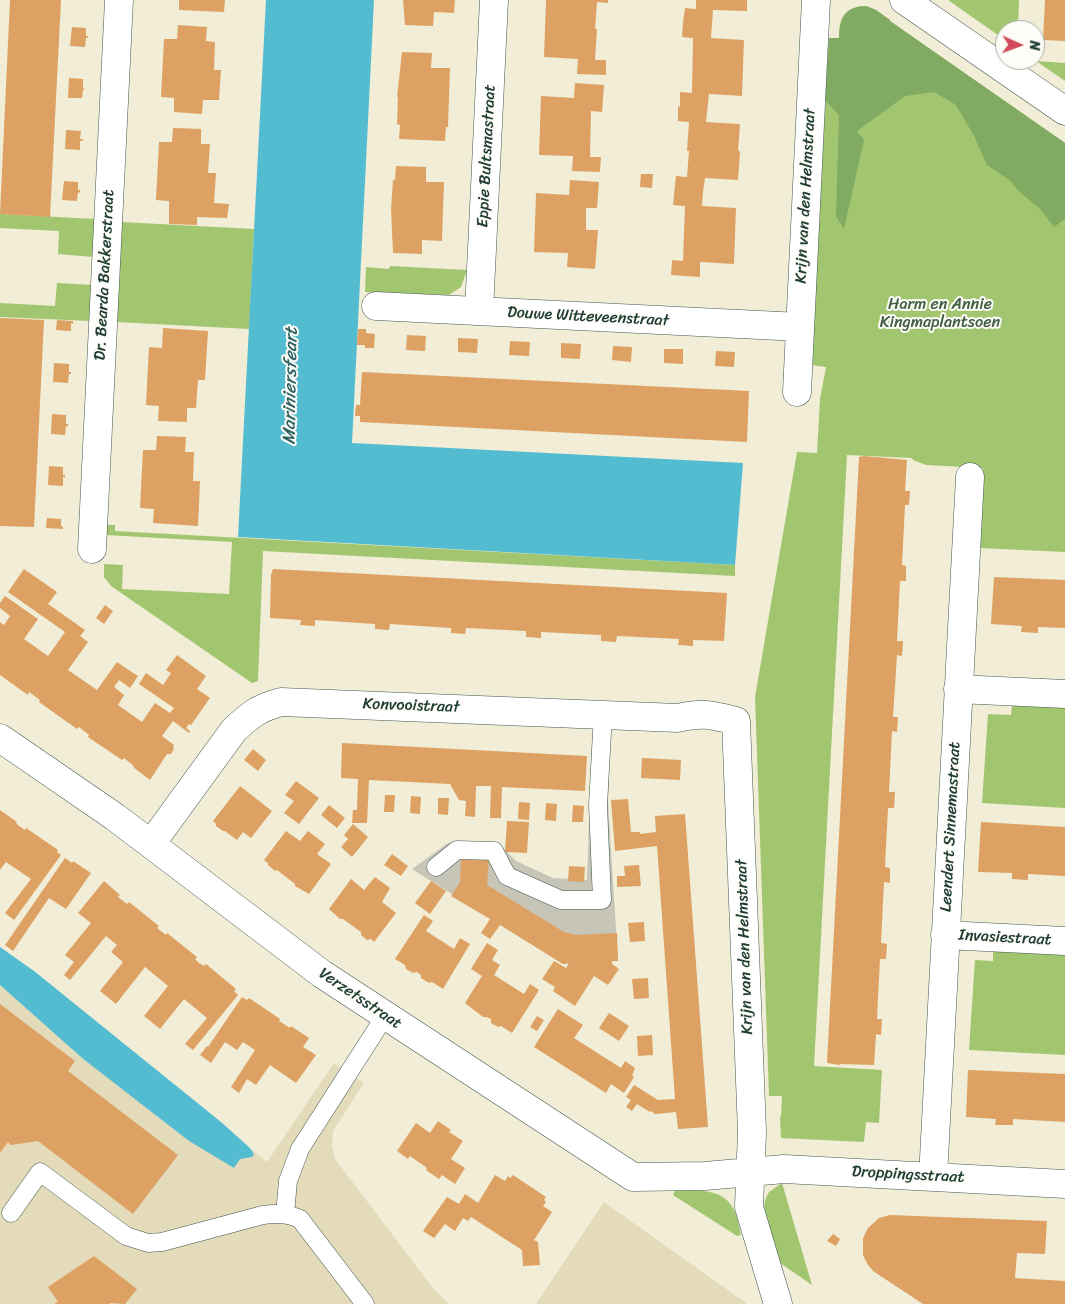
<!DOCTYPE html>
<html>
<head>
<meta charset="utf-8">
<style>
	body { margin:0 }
	#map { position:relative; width:1065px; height:1304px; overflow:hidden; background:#f1edd6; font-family:Sriracha,sans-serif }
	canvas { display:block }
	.north { position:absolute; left:995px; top:20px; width:50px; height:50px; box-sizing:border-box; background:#fdfcf7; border:1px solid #a4b0a9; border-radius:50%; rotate:92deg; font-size:14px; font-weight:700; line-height:20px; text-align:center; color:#1f3d34 }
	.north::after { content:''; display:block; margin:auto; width:18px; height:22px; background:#d1495b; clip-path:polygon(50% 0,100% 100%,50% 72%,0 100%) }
</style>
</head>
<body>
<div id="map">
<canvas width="1065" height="1304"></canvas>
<div class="north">N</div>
</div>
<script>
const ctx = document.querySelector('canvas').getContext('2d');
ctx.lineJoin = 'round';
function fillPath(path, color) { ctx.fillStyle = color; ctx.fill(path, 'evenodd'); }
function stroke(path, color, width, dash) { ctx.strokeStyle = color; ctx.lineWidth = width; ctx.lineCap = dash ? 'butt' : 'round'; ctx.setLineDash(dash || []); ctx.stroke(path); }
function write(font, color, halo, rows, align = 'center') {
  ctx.font = font + ' Sriracha,sans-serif'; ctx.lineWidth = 4; ctx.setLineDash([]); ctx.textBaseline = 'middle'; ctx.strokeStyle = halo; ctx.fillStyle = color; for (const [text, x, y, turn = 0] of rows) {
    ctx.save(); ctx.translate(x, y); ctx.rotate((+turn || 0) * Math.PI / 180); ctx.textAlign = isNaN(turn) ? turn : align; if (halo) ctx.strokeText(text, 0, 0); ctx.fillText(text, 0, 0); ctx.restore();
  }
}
fillPath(new Path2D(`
	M0,985L82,1058L240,1159L254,1154L250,1148L267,1162L334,1063L364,1083L333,1131L332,1145L335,1159L432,1287L449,1304H0Z
	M604,1202L746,1303V1304H536Z`), '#e4dbba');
fillPath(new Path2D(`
	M592,742H610L608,802L618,961L563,964L412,869L448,843L500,845L516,861L553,878L587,880Z`), '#c6c5b8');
fillPath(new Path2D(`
	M948,0H1019L1018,30H1005V40Z
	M866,6L876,10L890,20V21L1065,143V552L980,548L983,468L926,465L913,460L912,458L847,455L814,1066L882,1070L879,1123L866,1122L864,1142L781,1138L780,1117L781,1116L782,1096H769L755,697L797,452L817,453L820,399L826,367L811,365L829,38H839C839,18 844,7 866,6Z
	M1036,61L1065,63V81Z
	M0,214L95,219L93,257L58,254L59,231L0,228Z
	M121,222L254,229L249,329L116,322Z
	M390,266L467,270L461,287L449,295L365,292L366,267L389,269Z
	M57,283L92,285L90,321L0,317V303L55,306Z
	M106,525H115V531L735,565V576L263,551L258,681L252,683L111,586L104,577V564L123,565L122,589L229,594L232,542L105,535Z
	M1012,705L1065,708V808L982,803L988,714L1011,715Z
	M993,951L1065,955V1055L969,1050L975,960L993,961Z
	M782,1183L812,1285L780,1263L764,1210L765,1200L769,1192Z
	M675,1190C697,1191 725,1187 735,1212C738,1219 739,1227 741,1235L737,1236L673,1195Z`), '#a2c670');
fillPath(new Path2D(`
	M866,6L876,10L890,20V21L1065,143V219L1054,227L1041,210L1022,194L1008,179L987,165L974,136L956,105L934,92L905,96L857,131L864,140L844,229L836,216L839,115L825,100L829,38H839C840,18 844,7 866,6Z`), '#81ab62');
fillPath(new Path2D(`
	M266,0H374L352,443L743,463L735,565L238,537Z
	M0,947L34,971L221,1122L250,1148L254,1154L252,1157L240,1159L234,1168L189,1141L82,1058L0,985Z`), '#54bcd1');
fillPath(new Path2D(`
	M10,0H61L50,217L0,214Z
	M179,0H225L224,12L179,10Z
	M403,0H455L454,13L434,12L433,26L405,25Z
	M546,0H608V3L597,2L595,29H597L595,60H606V75L577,74L578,59L544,57Z
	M696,0H747V11L713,10L711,38L744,40L742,96L709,94L706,122L740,124L738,150L740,152L738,180L705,178L703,192L702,206L736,208L734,264L700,262V277L671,275L672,260L683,261L685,206L673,205L676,176L687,177L689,151H687L689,122L678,121V106L680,107V92L692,93L693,38L682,37L683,22L685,8L696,9Z
	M1045,0H1065V41L1043,40Z
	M178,25L207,27L206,41L215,42L214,70H221L219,100H203L202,114L174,112V98L161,97L164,39H177Z
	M72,27L86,28V36H88V38H86L85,47L70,46Z
	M402,52L432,53L431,68H450L448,127H446L445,141L399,139L400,125L397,124L398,97H397Z
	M69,78L83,79V88L85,89L83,90L82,98H68Z
	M575,83L604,85L602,112L591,111L590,157H601L600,172L572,171L573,156L539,155L541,96L574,98Z
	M173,128L201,129V144H210L208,173H216L214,203L229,204L227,218L197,217V225L169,224V201L156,200L159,142H172Z
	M66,130L81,131L80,139H83V141H80V150L65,149Z
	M396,166L426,167V182H444L442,241L422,240V254L393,253L391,209L393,180H395Z
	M641,174H653L652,188L640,187Z
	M570,180L599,182L597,208H586V230H598L595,269L567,267L568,253L534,252L536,193L569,195Z
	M64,181L78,182V190H80V193L78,192L77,201L62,200Z
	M0,318L44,320L34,527L0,526Z
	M57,320L73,321V324L71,323V331L56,330Z
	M163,328L208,331L205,380H198L196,408H187V422L158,421L159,406L146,405L149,347L162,348Z
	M358,329H366V333L375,334L374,348H365V345H357Z
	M407,335L426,336L425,351L406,350Z
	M458,338L478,339L477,353L458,352Z
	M510,341L530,342L529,356L509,355Z
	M561,343L581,344L580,359L561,358Z
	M613,346L632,347L631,362L612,360Z
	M664,349H683V364L664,363Z
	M716,351L735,352L734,367L715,366Z
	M54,363L69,364V372H71V374H69L68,383L53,382Z
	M362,372L749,391L747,442L360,422V416H355L356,405H360Z
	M52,414L66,415V424H68V426H66L65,435L51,434Z
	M157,436L186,437L185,452H194L193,481H200L198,526L153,523L154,509L140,508L143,450H156Z
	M864,456L907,460L905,491H910L909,505H905L902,565L906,566V581H900L897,641H903L902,656L897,655L893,717H898L897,732L892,731L889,792H895L894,808H888L885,867L890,868V883L884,882L881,943L887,944L886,959H880L877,1019H882L881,1035L876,1034L874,1065L840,1064V1065L827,1063L859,457Z
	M49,466L63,467V475H65V478L63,477V486L48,485Z
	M47,518L61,519V526L63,527V529L46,528Z
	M24,569L57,592L48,604L85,630L80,636L88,642L68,670L97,690L117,662L127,669L138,676L130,688L119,680L114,687L124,695L118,705L142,722L155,703L170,713L174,708L139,684L146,673L163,685L171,673L166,670L177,655L206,676L197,689L210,698L191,725L189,724L186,728L190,731L189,733L173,721L162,736L174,745L173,747L174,749L171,754H167L150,780L133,767L134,766L124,758L122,760L88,737L89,735L79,727L77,729L39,702L40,700L29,692L28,695L0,675V622L4,625L10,616L0,608V603L5,596L38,619L24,639L48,656L65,632L8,592Z
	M273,569L727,593L724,641L693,640V646L678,645L679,639L617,636L616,642L601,641V635L541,632V638L526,637V631L466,628L465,634L451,633V628L390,624L389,630L375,629V624L315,620V626L300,625L301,620L270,618L271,575Z
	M994,577L1065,580V628L1038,627V633L1021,632L1022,626L991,624Z
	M105,605L113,611L104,624L96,618Z
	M342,743L587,756L585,791L502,787L501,818H490L491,786H476L475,817L465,816L466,801L459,800L450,784L369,780L367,823H352L353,810H357L358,779L341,778Z
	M253,749L266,760L258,771L244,760Z
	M642,758L681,760L680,780L641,778Z
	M296,781L319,798L299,824L284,813L294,801L285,795Z
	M240,786L272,811L251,838L243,832L237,840L225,831H223L216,826V824L213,821Z
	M385,795H395L394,812H384Z
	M411,796L421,797L420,814L410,813Z
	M438,798H449L448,815L438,814Z
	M628,799L631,832H640V834L656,832L655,816L685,814L708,1127L678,1129L676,1112L655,1114L651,1111L650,1112L637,1104L632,1111L626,1107L631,1100L626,1097L634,1085L658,1100L675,1099L657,846L615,851L611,800Z
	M519,802L530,803L529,820L518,819Z
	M546,803L557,804L556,821L545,820Z
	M329,805L345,818L337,828L321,815Z
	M573,805L584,806L583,822H572Z
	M0,810L17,822L16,823L19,826L25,830L26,828L58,850L57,852L61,855L14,920L5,913L31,879L6,862L0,870Z
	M507,821L529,822L527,853L505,852Z
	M981,822L1065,827V876L1028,874V880L1012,879V873L978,872Z
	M353,824L368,837L352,857L341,847L348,839L344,835Z
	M286,831L300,841L308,831L325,844L317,854L331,864L309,894L295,886V884L277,870L275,871L268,865V863L264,860Z
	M392,854L408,866L401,876L384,865Z
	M461,857L489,859L487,885L564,932L576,935L617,933L618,961H612V964L619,969L608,985L594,976L575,1006L553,991L555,987L542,979L554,961L566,968L569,963L563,964L500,925L490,939L481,933L490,919L451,896L460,882Z
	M65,858L72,863L73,861L91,873L66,909L49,898L13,951L5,945Z
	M639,865L641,886L617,887V876H625L624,866Z
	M569,866L585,867L584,882L568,881Z
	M375,877L390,888L382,902L396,913L374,942L371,939L367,940L361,935V932L343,919H340L329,909L351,879L364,890Z
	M104,881L120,895L118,897L127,904L129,902L159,926L157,928L166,935L167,933L197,957L195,959L199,963L204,966L206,964L236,989L234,991L238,995L193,1050L185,1044L207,1018L184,999L160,1029L144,1016L168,986L145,967L116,1004L100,991L123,962L111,952L117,945L106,936L70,980L64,975L74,962L65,955L91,923L78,913Z
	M431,881L446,891L430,914L415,903Z
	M424,915L433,921L426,931L454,949L460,938L470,944L443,989L432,982L429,983L421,978V975L417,972L413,973L406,969L405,965L395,959Z
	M644,922L645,941L630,942L628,923Z
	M487,943L498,950L492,960L500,965L494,975L524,994L530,984L539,990L512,1033L501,1026L498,1027L491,1023V1019L486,1017H483L465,1003L482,976L471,969Z
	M648,978L649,998L634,999L632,979Z
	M242,997L247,1000L249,998L280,1019L279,1021L290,1028L291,1026L309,1038L303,1047L316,1055L296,1083L270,1065L256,1085L247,1079L239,1093L231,1087L255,1050L243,1042L237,1050L225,1042L211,1063L200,1055L207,1046L208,1047Z
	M0,1004L75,1061L68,1071L178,1155L133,1214L38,1141L11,1145L8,1142L0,1153Z
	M558,1009L583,1025L574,1038L621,1068L625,1061L635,1068L632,1076L634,1077L624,1093L611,1084L606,1093L534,1047Z
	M609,1013L629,1026L619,1041L599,1028Z
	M537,1016L544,1020L537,1031L530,1027Z
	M652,1035L653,1055L638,1056L637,1036Z
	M968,1070L1065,1074V1122L1013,1119V1125H995L996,1119L966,1117Z
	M438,1121L451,1130L449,1132L463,1141L451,1159L465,1168L455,1184L442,1175L439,1179L426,1170L427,1168L410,1156L408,1159L397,1151L416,1123L430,1133Z
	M495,1175L505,1181L508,1176L510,1178L513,1175L546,1197L544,1200L546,1202L543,1206L552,1212L534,1240L538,1242L540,1265L523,1266L522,1250L471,1217L468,1221L463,1218L455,1231L445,1224L434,1238L423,1231L447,1197L459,1204L465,1194L478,1203Z
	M890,1215L1047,1221L1045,1254L1017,1253L1015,1278L1065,1281V1304H923L873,1271L868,1265L863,1255V1238L868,1228L879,1218Z
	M833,1234L840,1239L836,1246L827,1241Z
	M94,1256L137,1289L125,1304L109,1303L110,1304H54L58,1302L48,1287Z`), '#dda263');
const service = new Path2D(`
	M436,867L457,850L494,851L507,876L561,900H602L598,805L603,714
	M11,1213L40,1172L126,1236L148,1243L162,1242L263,1215C276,1213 288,1213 300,1219L365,1304
	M285,1214L288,1181L300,1149L385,1016`);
const minor = new Path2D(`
	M376,306L800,327
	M479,311L494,0
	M797,392L816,0
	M92,549L119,0
	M958,689L1065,694
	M0,738L115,817L322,974L633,1177L705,1176L784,1169L1065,1184
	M151,844L234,730C251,714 259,708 281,702L678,718C703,712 712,715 736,721L752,1132L749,1207L778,1304
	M945,935L1065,941
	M933,1177L970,477`);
const tertiary = new Path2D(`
	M904,0L1065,111`);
stroke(service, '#3e574c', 19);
stroke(minor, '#3e574c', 29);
stroke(tertiary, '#3e574c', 29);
stroke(service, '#fff', 18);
stroke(minor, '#fff', 28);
stroke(tertiary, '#fff', 28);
write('16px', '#1f3d34', '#fdfcf7', [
	["Eppie Bultsmastraat",487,156,-87],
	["Krijn van den Helmstraat",806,196,-87],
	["Dr. Bearda Bakkerstraat",105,275,-87],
	["Douwe Witteveenstraat",588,317,3],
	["Konvooistraat",411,706,2],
	["Leendert Sinnemastraat",951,827,-87],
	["Invasiestraat",1005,938,3],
	["Krijn van den Helmstraat",745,947,-92],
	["Verzetsstraat",360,999,34],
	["Droppingsstraat",908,1175,3]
]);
write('16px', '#405f43', '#fdfcf7', [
	["Harm en Annie",940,305],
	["Kingmaplantsoen",940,323]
]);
write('italic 18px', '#2f6363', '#fdfcf7', [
	["Mariniersfeart",291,386,-89]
]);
</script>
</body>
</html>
